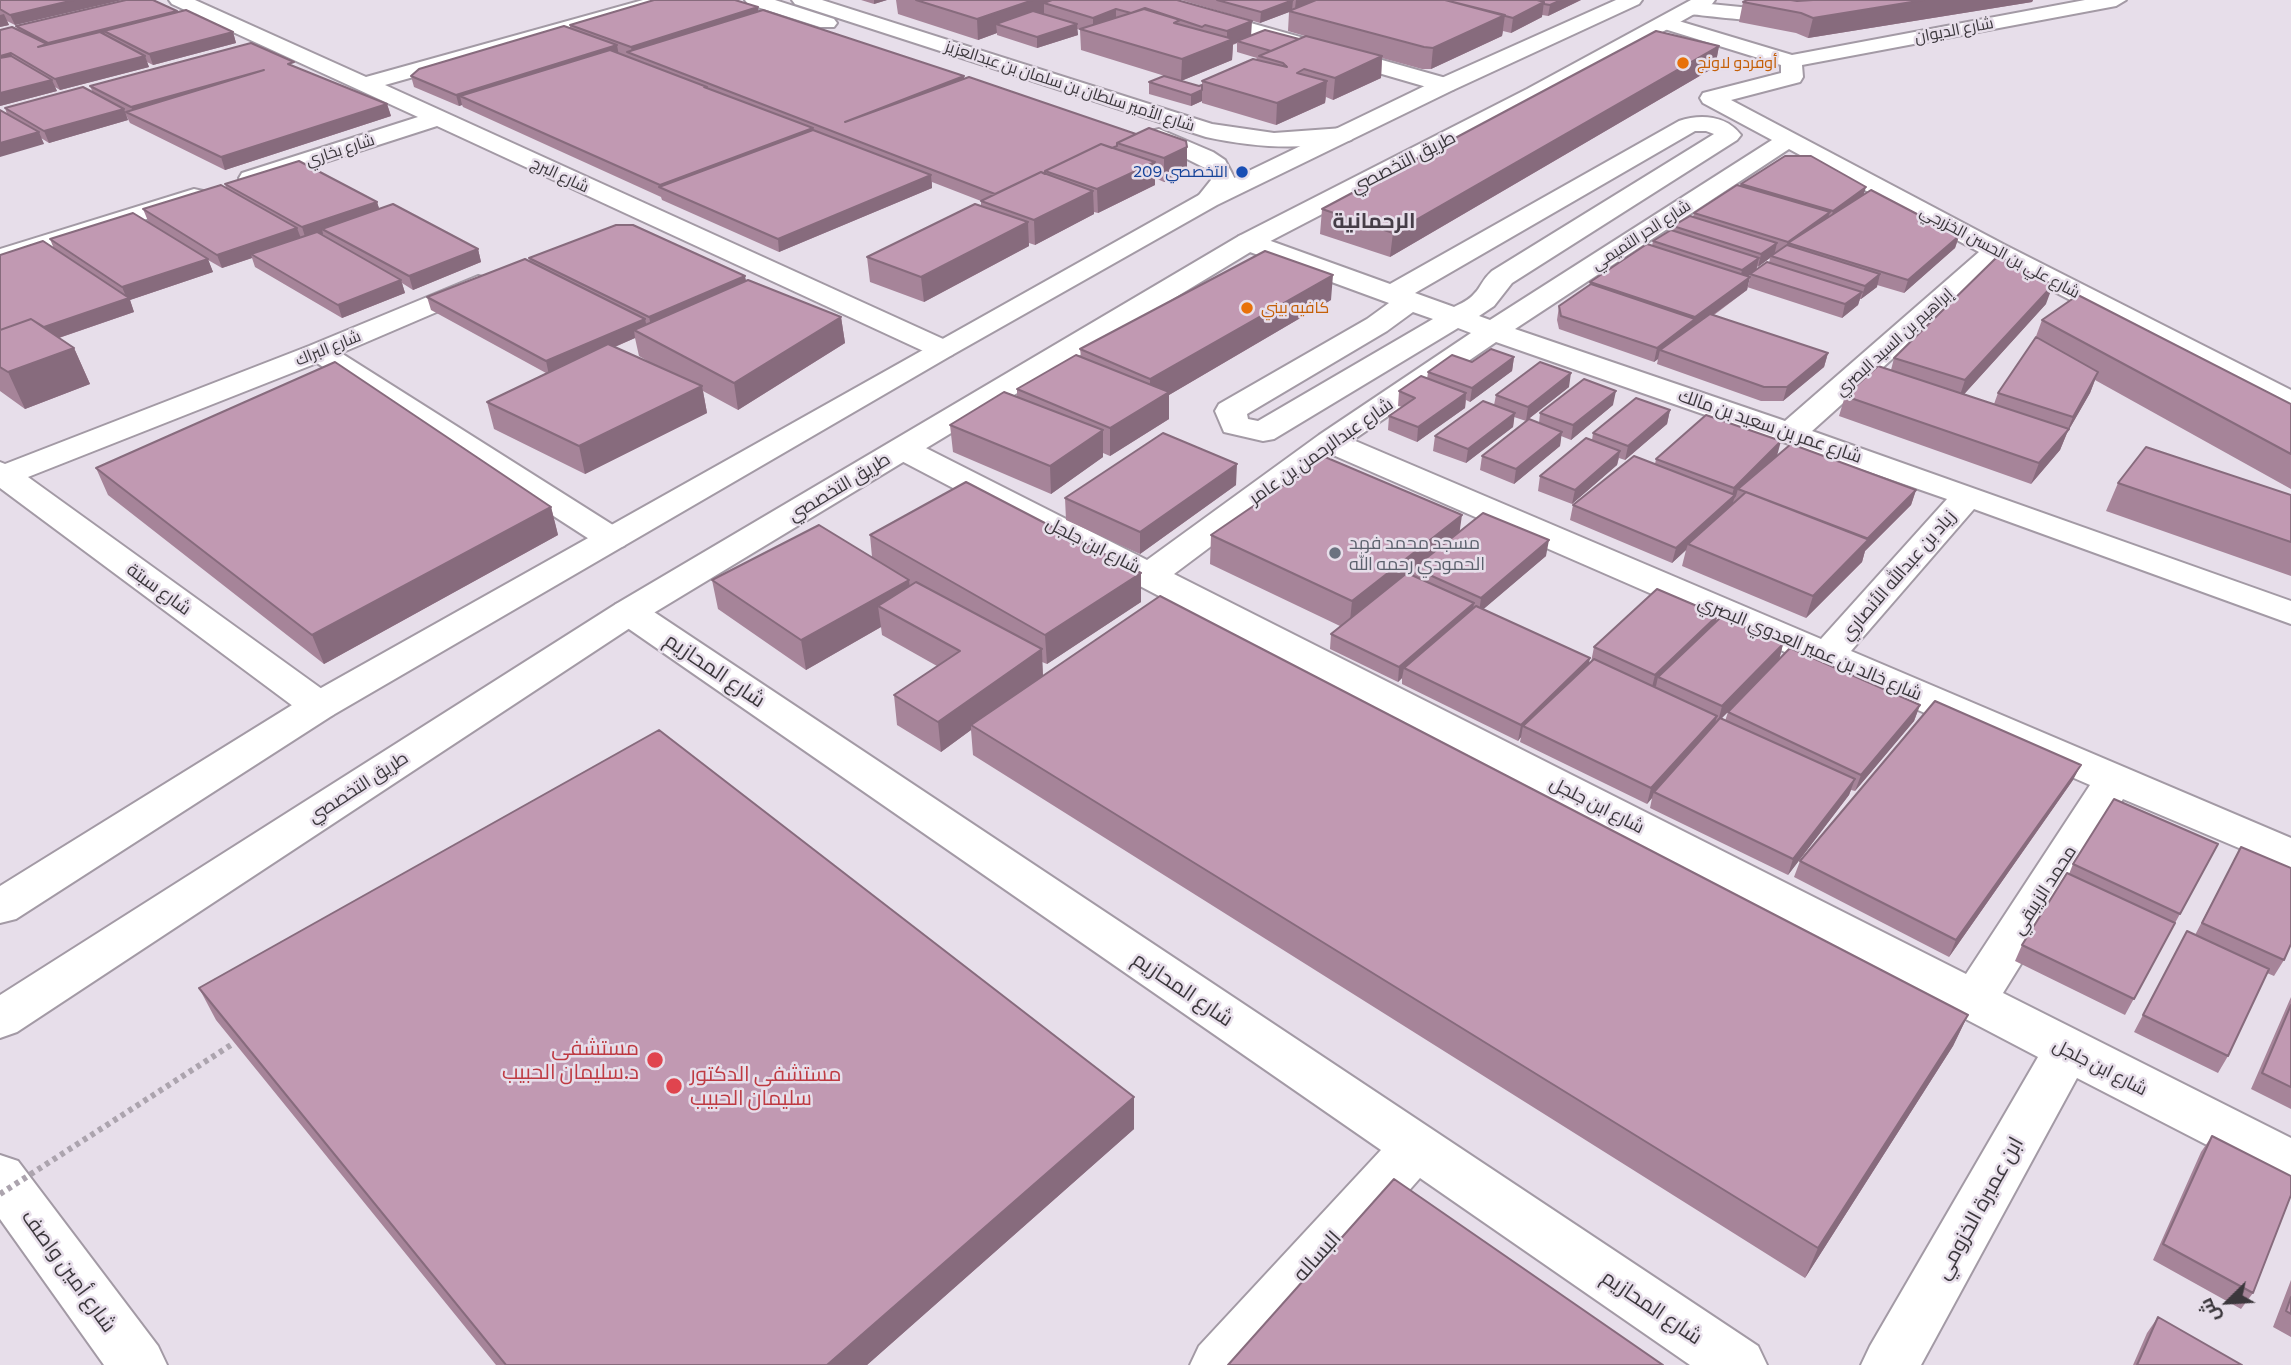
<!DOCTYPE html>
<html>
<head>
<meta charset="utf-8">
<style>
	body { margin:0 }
	#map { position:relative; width:2291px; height:1365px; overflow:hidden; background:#e7deea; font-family:Commissioner,Cairo,sans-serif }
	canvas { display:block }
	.north { position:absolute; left:2193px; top:1267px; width:70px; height:70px; -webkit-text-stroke:5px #e7deea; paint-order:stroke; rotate:246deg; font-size:19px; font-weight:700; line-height:28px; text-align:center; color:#3b373c }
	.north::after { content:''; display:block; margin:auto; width:24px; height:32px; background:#3b373c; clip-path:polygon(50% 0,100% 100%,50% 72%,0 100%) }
</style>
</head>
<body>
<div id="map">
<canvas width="2291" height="1365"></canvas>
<div class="north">ش</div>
</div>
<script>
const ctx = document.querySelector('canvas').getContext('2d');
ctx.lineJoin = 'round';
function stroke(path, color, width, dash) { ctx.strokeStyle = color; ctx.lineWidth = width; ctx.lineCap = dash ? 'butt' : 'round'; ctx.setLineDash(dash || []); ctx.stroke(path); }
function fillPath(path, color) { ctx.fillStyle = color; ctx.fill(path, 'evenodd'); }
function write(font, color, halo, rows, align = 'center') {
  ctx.font = font + ' Commissioner,Cairo,sans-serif'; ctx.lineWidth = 5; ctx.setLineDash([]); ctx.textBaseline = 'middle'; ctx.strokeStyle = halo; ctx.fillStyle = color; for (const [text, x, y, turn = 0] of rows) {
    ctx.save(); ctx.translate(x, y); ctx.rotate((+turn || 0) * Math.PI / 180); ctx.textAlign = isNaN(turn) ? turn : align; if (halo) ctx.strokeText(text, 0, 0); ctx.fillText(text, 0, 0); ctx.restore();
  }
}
const minor = new Path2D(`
	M169,0H195L366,77L643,0H675L672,4L385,85L952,343L957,349L952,355L942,358L932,355L437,126L260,183L251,185L242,183L239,178L242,173L418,117L172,4Z
	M745,0H775L834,19L837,23L834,27H820L748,4Z
	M792,0H822L1212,124L1274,133L1343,128L1351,130L1355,135L1351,140L1343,142C1296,150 1252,147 1206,137L795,4Z
	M1138,0H1169L1453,80L1456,85L1453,90H1437L1141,4Z
	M1807,0H1836L1846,10C1829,32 1718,17 1690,14L1680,8L1690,2L1781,11L1817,6Z
	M2085,0H2126L2116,6L1802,65L1803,77L1800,82L1731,100L2005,245L2291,390V411L2280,409L1999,263L1812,431L2291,601V624L1974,509L1851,651L2291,838V870L2123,799L2003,993L2291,1138V1185L2273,1179L2077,1078L1921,1365H1861L1870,1346L2038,1057L892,456L887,449L892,442L903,439L914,442L1147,560L1319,435L1471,333L1458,328L1274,439L1263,441L1224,432L1215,411L1219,404L1367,319L1389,303L1239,248L1235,242L1239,236L1248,234L1257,236L1390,284L1679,121C1700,114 1726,115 1741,135L1737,140L1512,283L1494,306L1479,316L1490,320L1772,140L1703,103L1700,98L1703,93L1781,73V65L1658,27L1655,23L1658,19H1672L1792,55ZM1695,131H1706L1714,134L1492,271C1481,281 1482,286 1474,294C1469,300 1460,304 1454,307L1415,293ZM1789,149L1979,252L1785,421L1515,329ZM1413,312L1433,319L1258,421L1248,419L1247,414L1387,331ZM1496,342L1947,499L1821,639L1353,440ZM1333,455L2090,785L1966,974L1174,574Z
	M1159,129L1213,152L1225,160L1236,181C1226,195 1218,210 1199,205L1195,200L1211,180L1207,169L1151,141L1147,136L1151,131Z
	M194,189L203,191L206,196L203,201L0,266V249Z
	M478,276L488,278L492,284L488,290L341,353L624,532L629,539L624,546L612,549L600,546L317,363L28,477L333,697L339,706L333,715L319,719L305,715L0,488V462L5,464L309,346Z
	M629,601L642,604L1758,1346L1767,1365H1690L1420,1178L1256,1365H1190L1199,1346L1381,1150L616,620L611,612L616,604Z
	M0,1155L18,1161L158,1346L167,1365H104L0,1219Z`);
const major = new Path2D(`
	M1616,0H1642L1639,4L1453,90L1217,205L952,355L333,715L16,919L0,923V886L305,697L1199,195L1437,80Z
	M1691,0H1715L1712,4L1543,99L1257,248L642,620L17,1032L0,1038V995L616,604L1239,236L1527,89Z`);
stroke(minor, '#a39aa5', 4);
stroke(major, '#a39aa5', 4);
fillPath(minor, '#fff');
fillPath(major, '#fff');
stroke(new Path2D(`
	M0,1194L234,1043`), '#aca4ae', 6, [4.5, 4.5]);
fillPath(new Path2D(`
	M0,0H122L15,25L7,21L9,25L0,27Z
	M861,0H887L874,4Z
	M896,0H1177L1251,35L1299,39L1305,36L1288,31L1289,12L1260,23L1181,0H1581L1548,16L1542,15V17L1511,33L1503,31L1502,36L1431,69H1422L1382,58L1381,78L1333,100L1326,97L1325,103L1276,125L1202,103V101L1191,106L1149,94V82L1199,86L1202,85V81L1255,60L1257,58L1237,52V43L1233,45L1232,60L1181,81L1081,50L1080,30L1077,29L1078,35L1037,48L997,35V33L978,40L898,14Z
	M1813,0H2033L2032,2L1808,38L1796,33L1739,22L1743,2L1797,1Z
	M759,11L964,76V79L1136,134L1187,170L1164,182L1155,178V185L1098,213L1094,212V214L1035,245L1029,243V246L924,302L870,282L867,257L981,206V201L932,182V188L779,252L662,200L661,197L463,107L462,105L459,106L414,87L411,76L570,28V25Z
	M178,13L233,32L236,43L153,65L147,62L149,67L60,90L55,87L57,91L0,106V30H18L16,26Z
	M1719,46L1715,67L1390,257L1320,234L1322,209Z
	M296,67L387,104L391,116L225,170L130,123L125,113L128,120L49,143L41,138L44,144L7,114L5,108L93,93L90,86Z
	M225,184L377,202L379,209L478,249L481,262L413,290L402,283L405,293L342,318L255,267L252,258L222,268L208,260L213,272L130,300L134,312L59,338L74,348L90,384L25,409L0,391V255L54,249L50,239L148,221L143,209L226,188Z
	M1741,184L1863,195L1959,236L1955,248L1904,293L1877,285V287L1861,299H1860L1858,305L1842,318L1747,287L1750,275L1749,276L1750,277L1747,290L1714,315L1828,353L1824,367L1783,401H1761L1657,364L1658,359L1654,362L1559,329L1557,320L1559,306L1589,285L1590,282L1652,246L1653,241L1672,231L1673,226L1693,217L1694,213L1741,186ZM1770,258L1769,263L1756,270L1757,267Z
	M529,258L746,281L841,317L845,343L738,410L703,391L707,413L585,474L494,429L487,402L546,373L431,310L427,297L530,262ZM635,338L639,356L651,363L615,347Z
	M1331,300L1169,395V419L1110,456L1103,453V457L1051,494L953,452L950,425L1017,397V389L1081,357L1080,349Z
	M2046,304L1964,394L1994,404L1998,393L2035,339L2042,320L2291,404V489L2095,380L2090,393L2067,433L2060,450L2031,484L1839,416L1845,396L1891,370L1894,358Z
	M1514,357L1512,371L1470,402L1466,400L1465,408L1417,442L1388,430L1389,416L1402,407L1398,406L1399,391L1427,379L1428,372Z
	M1569,387L1526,421L1514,417L1513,427L1466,463L1433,451L1435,436L1494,405L1496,395Z
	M1613,405L1571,440L1561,436L1560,446L1514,484L1480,470L1482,456L1539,423L1540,413Z
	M1670,410L1667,424L1625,460L1619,458L1617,465L1572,504L1538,491L1540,476L1592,440L1593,433Z
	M1777,455L1916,490L1911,505L1865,551L1862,562L1806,618L1682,566L1686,550L1672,563L1570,520L1573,505L1655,464L1656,459Z
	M96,468L551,507L558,535L324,664L108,495Z
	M2118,483L2291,495V576L2106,511Z
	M1236,485L1140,554L1066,520L1065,498Z
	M1460,532L1546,556L1483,609L1589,664L1591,662L1594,647L1716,621L1783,644L1779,660L1721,719L1725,721L1728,712L1920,705L1914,721L1855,791L1851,790L1849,795L1788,875L1650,808L1652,798L1647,804L1520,742L1521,737L1518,741L1402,684V678L1398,682L1330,649L1331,634L1340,626L1210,564L1211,535Z
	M870,535L1141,602L1047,664L1042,662L1043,676L1968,1015L1953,1046L1805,1278L973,755L971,730L941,752L897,725L894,695L937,666L882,635L881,627L806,670L718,609L712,580L872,557Z
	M2073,780L1949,957L1794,877L1800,861Z
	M2218,844L2125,1015L2015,961L2022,945L2069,874L2073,864Z
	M2241,847L2284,960L2274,976L2267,973L2228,1056L2218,1073L2134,1032L2187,931L2195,935Z
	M199,988L1134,1097V1129L867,1365H496L216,1020Z
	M2291,997V1109L2251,1089Z
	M2212,1136L2253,1293L2241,1309L2153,1260L2201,1152Z
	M2291,1280V1337L2273,1327Z
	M2158,1317L2242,1365H2133L2147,1333Z`), '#a68499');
fillPath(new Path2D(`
	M74,0H122L15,25L10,15Z
	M874,0H887L874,4Z
	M1033,0H1091L1044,3V17L996,24L997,33L978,40L977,19Z
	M1293,0L1292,11L1260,23L1261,12Z
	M1296,0H1317L1295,8Z
	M1561,0H1581L1548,16L1550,5Z
	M1924,0H2033L2032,2L1808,38L1813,18Z
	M1544,2L1542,17L1511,33L1513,18Z
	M758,7L760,18L632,54L631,47Z
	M1116,9V25L1093,34V18Z
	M177,11L181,22L104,31L107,40L52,54L48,43Z
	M4,14L9,25L0,27V15Z
	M1505,15L1502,36L1431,69L1433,48Z
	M1252,21L1251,37L1237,41V43L1233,44L1232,60L1181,81L1182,59L1227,42V31Z
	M1077,24L1078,35L1037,48V37Z
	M233,32L236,43L153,65L149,54Z
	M617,45L619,56L460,96L462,105L459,106L456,95Z
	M1719,46L1715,67L1390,257L1393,233Z
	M11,53L15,64L0,68V56Z
	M145,56L149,67L60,90L55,79Z
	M1382,56L1381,78L1333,100L1335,78Z
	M264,70L135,116L131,107Z
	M964,76L965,88L845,122Z
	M52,80L57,91L0,106V93Z
	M1327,81L1325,103L1276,125L1277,103Z
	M1202,90V101L1191,106V95Z
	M387,104L391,116L225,170L221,157Z
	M124,109L128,120L49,143L44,131Z
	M813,128L814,140L660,188V185Z
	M39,132L44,144L0,157V143Z
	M1187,147V170L1164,182V158Z
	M1155,162V185L1098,213L1097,189Z
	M931,175L932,188L779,252L778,239Z
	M1866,187L1862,200L1830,223L1833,211Z
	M1093,191L1094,214L1035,245L1034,220Z
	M377,202L381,214L322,229L323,234L306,240L302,227Z
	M1830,212L1826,224L1788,243L1785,255L1788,242Z
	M1028,222L1029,246L924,302L921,277Z
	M297,228L302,241L251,254L252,258L222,268L217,255Z
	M1959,236L1955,248L1904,293L1908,280Z
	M1777,243L1774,256H1771L1770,258L1758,267L1761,254Z
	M478,249L481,262L413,290L409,276Z
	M1759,258L1756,271L1750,274V275L1739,283L1742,270Z
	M208,259L213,272L130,300L134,312L0,358V342L127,299L122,287Z
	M1880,274L1877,287L1861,299L1865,286Z
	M1333,275L1331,300L1169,395V419L1110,456V428L1150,404V379Z
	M745,276L748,289L652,330L649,317Z
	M1750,277L1747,290L1692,330L1660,350L1658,359L1654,362L1657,348L1695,319V317Z
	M401,280L405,293L342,318L338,305Z
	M2053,285L2046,304L1958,401L1965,380Z
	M1862,292L1858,305L1842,318L1845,304Z
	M841,317L845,343L738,410L734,383Z
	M645,319L648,332L634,330L635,338L549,375L546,361Z
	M74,348L90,384L25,409L8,372Z
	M1828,353L1824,367L1783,401L1787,387Z
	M1514,357L1512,371L1470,402L1472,388Z
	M2098,372L2090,393L2067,433L2060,450L2031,484L2039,463L2067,431L2073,417Z
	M1571,373L1569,387L1526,421L1528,407Z
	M702,386L707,413L585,474L579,446Z
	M1616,391L1613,405L1571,440L1573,425Z
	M1466,393L1465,408L1417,442L1418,427Z
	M1670,410L1667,424L1625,460L1628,446Z
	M1515,413L1513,427L1466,463L1468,449Z
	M1103,430V457L1051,494L1050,466Z
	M1562,432L1560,446L1514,484L1516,469Z
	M1781,441L1777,456L1738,489L1736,496L1734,499L1731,510L1688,544L1686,550L1672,563L1676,548L1731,498L1734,488Z
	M1620,451L1617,465L1572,504L1575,490Z
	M1237,464L1236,485L1140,554V532Z
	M1916,490L1911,505L1865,551L1862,562L1806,618L1813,596L1867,539Z
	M551,507L558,535L324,664L312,635Z
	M1462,515L1458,543L1414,568L1413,579L1349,631L1352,601Z
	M1549,540L1546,556L1479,613L1481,598Z
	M1141,573V602L1047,664L1045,635Z
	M909,580L912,609L878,606L881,627L806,670L801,640Z
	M1474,603L1472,618L1404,668L1402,678L1398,682L1399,667Z
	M1718,615L1713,631L1658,677L1656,686L1651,691L1655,675Z
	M1783,644L1779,660L1718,722L1722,706Z
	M1042,649L1043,679L971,725V730L941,752L938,722Z
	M1590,658L1587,674L1523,726L1521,737L1518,741L1521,725Z
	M1920,705L1914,721L1855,791L1861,775Z
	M1717,716L1713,732L1654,792L1652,798L1647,804L1651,788Z
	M2081,765L2073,780L1949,957L1956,940Z
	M1855,779L1849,795L1788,875L1793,859Z
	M1968,1015L1953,1046L1805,1278L1818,1248Z
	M1134,1097V1129L867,1365H827Z`), '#876b7d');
const building = new Path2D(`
	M0,0H74L10,15L0,9Z
	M126,0H153L177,11L48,43L16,26Z
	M654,0H735L758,7L631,47L570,25Z
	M916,0H1033L977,19Z
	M1052,0H1177L1252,21L1227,31L1205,25L1202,27L1145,8L1131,13L1116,9L1093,18L1044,3Z
	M1217,0H1293L1261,12Z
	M1316,0H1445L1505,15L1433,48L1424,47L1289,11Z
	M1445,0H1537L1544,2L1513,18Z
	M1537,0H1561L1550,5L1544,4V2Z
	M1747,0H1791L1797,1L1813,0H1924L1813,18L1801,13L1743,2Z
	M1144,9L1180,20L1174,23L1233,39L1182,59L1080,29Z
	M186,10L233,32L149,54L104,31Z
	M763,10L964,76L845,122L969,77L1136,134L1117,143V146L1112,148L1101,144L1045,171V174L1041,172L995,194L627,52Z
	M1033,11L1077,24L1037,37L996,24Z
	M564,26L617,45L456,95L411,76L419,69Z
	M12,27L47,44L38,47L100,32L145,56L55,79L11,53L0,56V30Z
	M1265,30L1299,39L1271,51L1237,41Z
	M1656,31L1719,46L1393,233L1322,209Z
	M1306,36L1382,56L1335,78L1304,69L1297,73L1327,81L1277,103L1202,81L1253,59L1287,67L1283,63L1259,56Z
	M251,43L294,62L288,64L387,104L221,157L126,112L264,70L131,107L90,86Z
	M610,50L707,87H704L813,128L660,185L460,96Z
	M11,56L52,80L0,93V58Z
	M1164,76L1199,86L1202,85V90L1191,95L1149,82Z
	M83,87L124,109L44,131L5,108Z
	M0,110L39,132L0,143Z
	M1149,128L1186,141L1187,147L1164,158L1117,143Z
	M813,130L931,175L778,239L659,187Z
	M1101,144L1155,162L1097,189L1045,171Z
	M1785,156H1811L1866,187L1833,211L1741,184Z
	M299,161L377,202L302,227L225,184Z
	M1041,172L1093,191L1034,220L981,201Z
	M221,185L297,228L217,255L143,209Z
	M1737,185L1830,212L1788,242L1694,213Z
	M1871,190L1959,236L1908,280L1788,243Z
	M393,204L478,249L409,276L322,229Z
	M975,204L1028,222L921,277L867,257Z
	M133,213L208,259L122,287L50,239Z
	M1690,216L1777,243L1761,254L1673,226Z
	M616,225H633L745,276L649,317L529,258Z
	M1671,230L1759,258L1742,270L1653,241Z
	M317,232L401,280L338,305L251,254Z
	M43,241L129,298L44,327L31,319L0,330V255Z
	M1647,244L1750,277L1695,317L1590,282Z
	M1787,245L1880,274L1865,286L1771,256Z
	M1265,251L1333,275L1150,379L1080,349Z
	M1998,256L2053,285L1965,380L1894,358Z
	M525,259L645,319L546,361L427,297Z
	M1767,262L1862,292L1845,304L1750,274Z
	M748,280L841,317L734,383L634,330Z
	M1591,284L1695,319L1657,348L1561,316L1559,306Z
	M2078,295L2291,404V454L2042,320Z
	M1710,314L1828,353L1787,387H1764L1660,350Z
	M31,319L74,348L8,372L0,367V330Z
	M2036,337L2098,372L2073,417L1998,393Z
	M608,344L702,386L579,446L487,402Z
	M1491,349L1514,357L1472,388L1428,372L1452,355L1472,362Z
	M1076,355L1169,392L1110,428L1017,389Z
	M335,362L551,507L312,635L96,468Z
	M1540,362L1571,373L1528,407L1496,395Z
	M1878,366L2069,429L2039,463L1845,396Z
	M1421,376L1466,393L1418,427L1389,416L1415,398L1399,391Z
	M1584,379L1616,391L1573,425L1540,413Z
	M1004,392L1103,430L1050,466L950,425Z
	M1636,398L1670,410L1628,446L1593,433Z
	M1483,401L1515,413L1468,449L1435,436Z
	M1706,415L1781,441L1734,488L1656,459Z
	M1529,419L1562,432L1516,469L1482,456Z
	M1163,433L1237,464L1140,532L1065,498Z
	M1586,438L1620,451L1575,490L1540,476Z
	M1791,444L1916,490L1867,539L1738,489Z
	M2146,447L2291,495V542L2118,483Z
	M1634,456L1735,495L1676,548L1573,505Z
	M1325,457L1462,515L1352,601L1211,535Z
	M966,482L1141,573L1045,635L870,535Z
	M1746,492L1869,539L1813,596L1688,544Z
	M1483,513L1549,540L1481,598L1414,568Z
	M819,525L909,580L801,640L712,580Z
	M1407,573L1474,603L1399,667L1331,634Z
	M916,582L1042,649L938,722L894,695L960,651L878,606Z
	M1657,589L1718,615L1655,675L1594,647Z
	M1160,596L1968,1015L1818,1248L971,725Z
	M1476,606L1590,658L1521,725L1404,668Z
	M1721,617L1783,644L1722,706L1658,677Z
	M1790,648L1920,705L1861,775L1728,712Z
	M1594,659L1717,716L1651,788L1523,726Z
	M1935,701L2081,765L1956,940L1800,861Z
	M1720,718L1855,779L1793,859L1654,792Z
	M659,730L1134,1097L827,1365H506L199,988Z
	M2114,799L2218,844L2180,914L2073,864Z
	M2241,847L2291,868V944L2284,960L2202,923Z
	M2067,873L2175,923L2134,999L2022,945Z
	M2187,931L2269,969L2228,1056L2143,1015Z
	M2291,1005V1087L2262,1073Z
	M2212,1136L2291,1176V1195L2253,1293L2163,1244Z
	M1394,1179L1663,1365H1228Z
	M2291,1297V1314L2286,1311Z
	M2158,1317L2242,1365H2137Z`);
fillPath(building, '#c199b2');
stroke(building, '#876b7d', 2);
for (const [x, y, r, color] of [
	[1683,63,7,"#e8710a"],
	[1242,172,7,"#1a4fb4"],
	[1247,308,7,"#e8710a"],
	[1335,553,7,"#6b7280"],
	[655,1060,9,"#e0444e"],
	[674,1086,9,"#e0444e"]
]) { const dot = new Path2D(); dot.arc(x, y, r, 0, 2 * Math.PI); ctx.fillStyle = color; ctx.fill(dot); stroke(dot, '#e7deea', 2.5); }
write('16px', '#3b373c', '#e7deea', [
	["شارع الديوان",1954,30,-11],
	["شارع الأمير سلطان بن سلمان بن عبدالعزيز",1070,86,18],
	["شارع بخاري",340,150,-18],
	["شارع البرج",560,175,25],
	["شارع الحر التميمي",1641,235,-33],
	["شارع علي بن الحسن الخزرجي",2000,252,28],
	["إبراهيم بن السيد البصري",1894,342,-42],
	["شارع البراك",328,348,-22]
]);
write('16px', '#c56008', '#e7deea', [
	["أوفردو لاونج",1697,63],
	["كافيه بيني",1261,308]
], 'left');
write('16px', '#164399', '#e7deea', [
	["التخصصي 209",1228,172]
], 'right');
write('18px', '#3b373c', '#e7deea', [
	["طريق التخصصي",1403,162,-27],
	["شارع عمر بن سعيد بن مالك",1770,426,19],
	["شارع عبدالرحمن بن عامر",1321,451,-35],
	["طريق التخصصي",839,487,-31],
	["شارع ابن جلجل",1093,545,27],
	["زياد بن عبدالله الأنصاري",1898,575,-49],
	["شارع سبتة",159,589,36],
	["شارع خالد بن عمير العدوي البصري",1810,648,23],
	["طريق التخصصي",358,787,-33],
	["شارع ابن جلجل",1597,805,27],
	["محمد الزيبقي",2044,890,-57],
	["شارع ابن جلجل",2100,1067,27]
]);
write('18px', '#5b616d', '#e7deea', [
	["مسجد محمد فهد",1349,543],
	["الحمودي رحمه الله",1349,564]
], 'left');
write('bold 21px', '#453d47', '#e7deea', [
	["الرحمانية",1374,221]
]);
write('21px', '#3b373c', '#e7deea', [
	["شارع المحازيم",715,670,34],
	["شارع المحازيم",1183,989,34],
	["ابن عميرة الخزومي",1979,1208,-61],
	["البساله",1317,1256,-48],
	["شارع أمين واصف",69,1271,54],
	["شارع المحازيم",1652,1307,34]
]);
write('21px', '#be3a42', '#e7deea', [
	["مستشفى",639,1048],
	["د.سليمان الحبيب",639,1072],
	["مستشفى الدكتور",690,1074,"left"],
	["سليمان الحبيب",690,1098,"left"]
], 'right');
</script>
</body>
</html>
